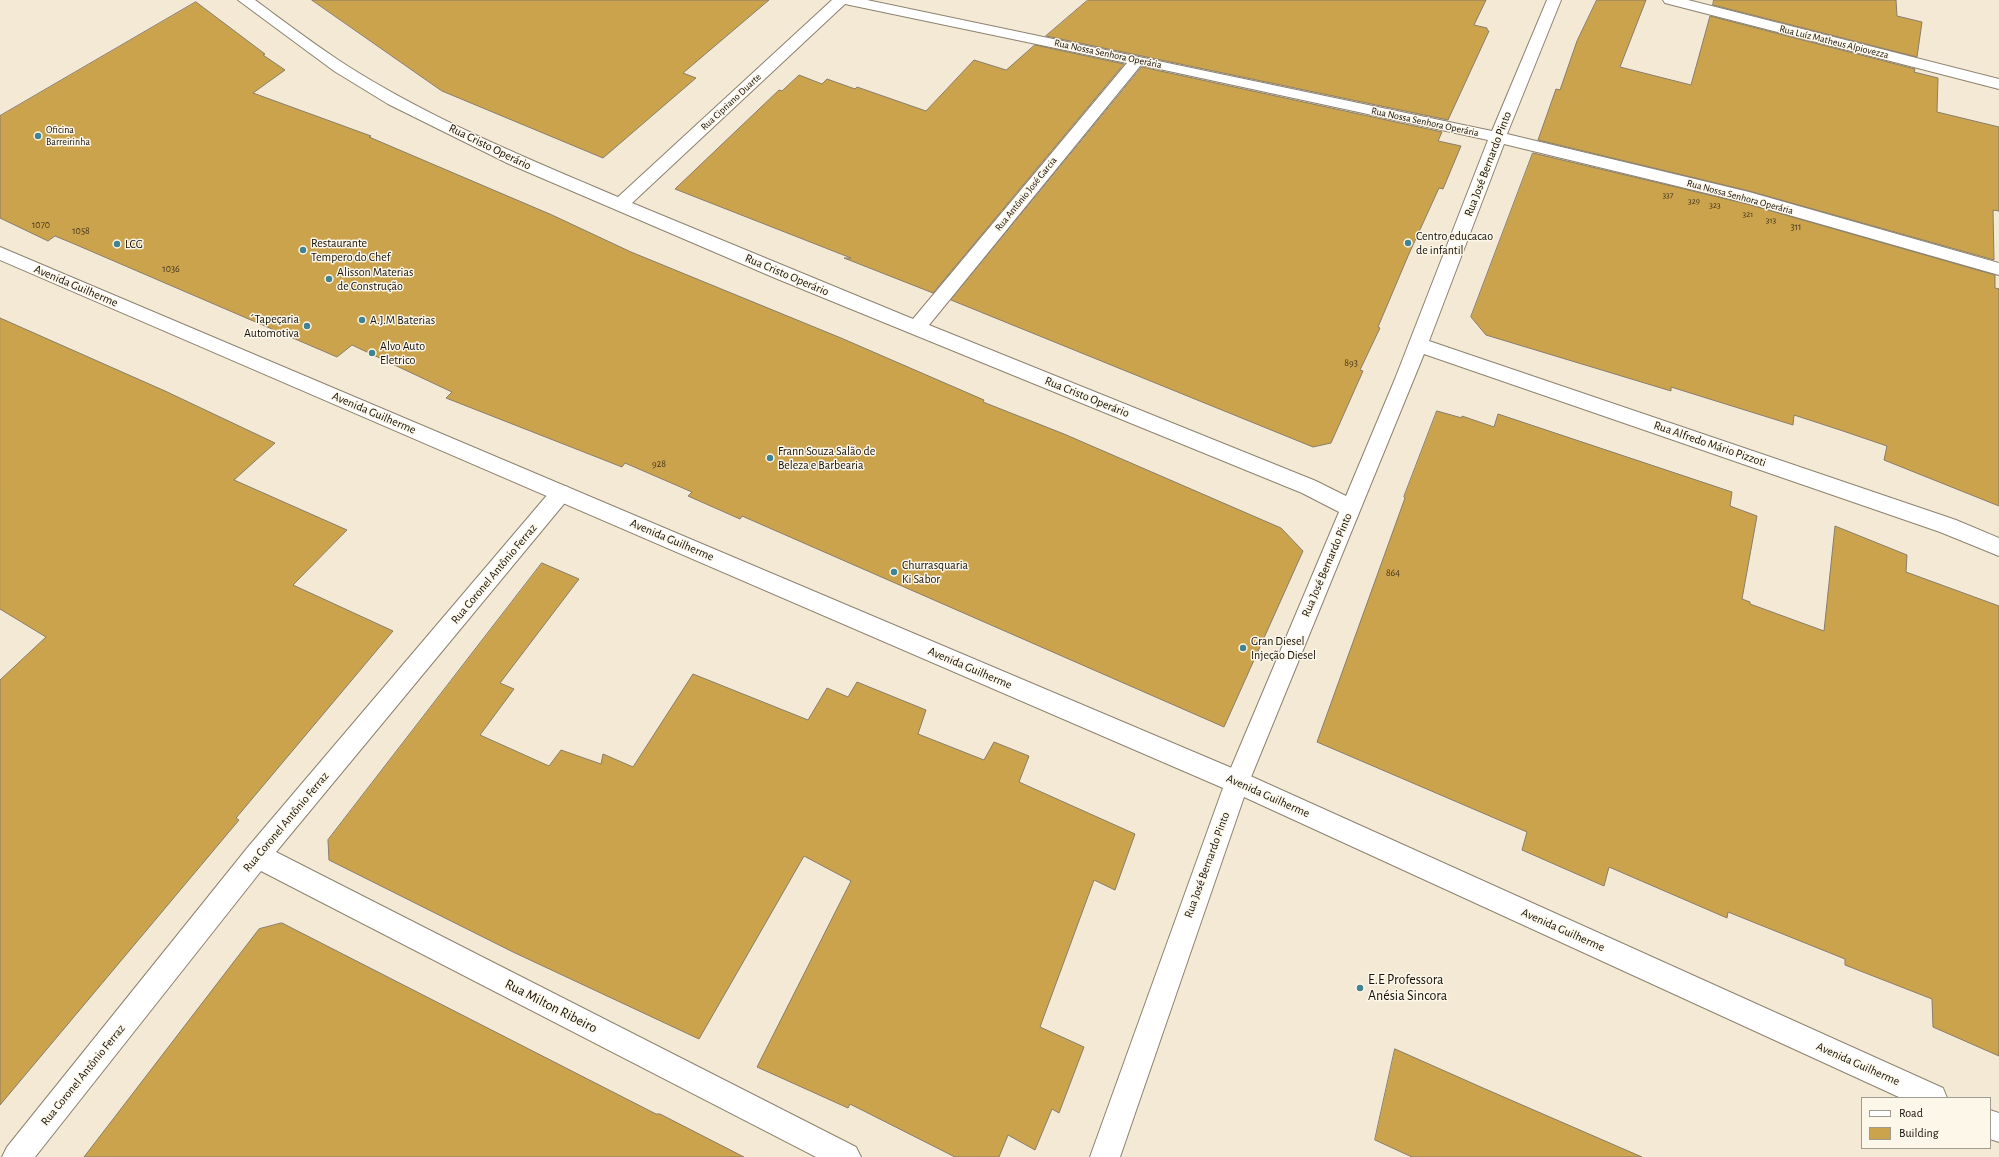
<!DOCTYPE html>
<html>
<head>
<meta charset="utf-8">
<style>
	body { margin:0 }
	#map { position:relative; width:1999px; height:1157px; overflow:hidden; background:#f4e9d4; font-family:"Alegreya Sans",sans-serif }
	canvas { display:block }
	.legend { position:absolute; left:1861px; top:1097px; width:130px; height:52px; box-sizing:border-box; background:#fdf7ea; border:1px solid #a09b90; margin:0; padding:5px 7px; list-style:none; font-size:12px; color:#14110a }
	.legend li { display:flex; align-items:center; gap:8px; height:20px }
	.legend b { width:20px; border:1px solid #a09b90 }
</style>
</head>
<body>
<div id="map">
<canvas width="1999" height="1157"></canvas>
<ul class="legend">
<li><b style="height:5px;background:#fff"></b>Road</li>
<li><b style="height:11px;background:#cca34d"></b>Building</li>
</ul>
</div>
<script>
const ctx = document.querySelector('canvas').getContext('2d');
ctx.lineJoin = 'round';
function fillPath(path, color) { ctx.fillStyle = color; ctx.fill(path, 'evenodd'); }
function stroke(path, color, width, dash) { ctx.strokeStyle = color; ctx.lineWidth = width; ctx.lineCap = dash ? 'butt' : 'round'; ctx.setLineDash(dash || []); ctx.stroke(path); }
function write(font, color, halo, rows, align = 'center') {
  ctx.font = font + ' "Alegreya Sans",sans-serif'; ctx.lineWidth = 3; ctx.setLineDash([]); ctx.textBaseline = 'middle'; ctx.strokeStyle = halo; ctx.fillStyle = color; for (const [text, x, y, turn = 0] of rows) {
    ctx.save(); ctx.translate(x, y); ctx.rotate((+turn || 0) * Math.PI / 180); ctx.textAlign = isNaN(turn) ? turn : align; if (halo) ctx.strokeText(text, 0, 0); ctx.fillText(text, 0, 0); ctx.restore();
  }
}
const building = new Path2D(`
	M312,0H769L683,73L696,78L603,158L442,91Z
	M1088,0H1486L1474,25L1487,28V30L1489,31L1448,120L1046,36Z
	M1597,0H1646L1620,67L1691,85L1710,16L1915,69L1914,72L1938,78L1937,112L1999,127V211L1993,210L1994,260L1749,191L1538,140L1556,89L1560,90L1577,41Z
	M1714,0H1896L1897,16L1922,22L1917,57L1713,5Z
	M196,2L265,54L263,55L285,70L253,93L371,136L369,137L552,215L631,252L841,338L984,400L983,402L1064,434L1281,528L1303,551L1224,727L742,516L740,519L688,496L692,492L625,463L622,467L446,398L452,392L352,345L337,357L72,243L55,236L48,241L0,218V116Z
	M1035,45L1124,64L933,293L844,258H851L675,189L779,90L782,91L799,75L822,84L827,79L855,89L857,87L926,111L974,60L1006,70Z
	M1142,67L1442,132L1438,141L1461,146L1443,189L1439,188L1408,256L1378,327L1380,328L1360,370L1363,371L1331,443L1313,447L951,300Z
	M1533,153L1747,204L1995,275V288L1999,289V506L1884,460L1887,446L1840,430L1794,415L1793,425L1671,387V391L1486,335L1471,317Z
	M0,318L165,391L275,443L234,480L347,530L293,585L393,631L236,818L239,820L0,1105V680L46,637L0,609Z
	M1437,411L1462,418V416L1494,427L1498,414L1732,492L1730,506L1757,516L1742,599L1750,602V604L1824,631L1835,526L1907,555L1906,572L1999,606V1056L1933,1027L1932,999L1845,965V959L1728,912L1727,918L1609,867L1604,886L1522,850L1527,832L1317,742L1405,498L1404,497Z
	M542,563L579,579L500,683L514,689L480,735L549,766L561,750L601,764L603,754L633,767L693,674L808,720L827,688L848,697L857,682L926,710L918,734L984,760L994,742L1029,756L1019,782L1135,834L1115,890L1094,880L1040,1027L1084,1047L1059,1113L1052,1109L1035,1150L1008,1135L999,1157H955L850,1104L848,1108L757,1067L851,881L804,856L699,1039L513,952L329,860L328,840Z
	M282,923L656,1114H660L744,1157H84L259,929Z
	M1395,1049L1483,1088L1642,1157H1412L1375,1140Z`);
fillPath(building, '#cca34d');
stroke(building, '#877d6a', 1);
const minor = new Path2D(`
	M238,0H255C285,22 315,45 346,65C431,119 526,158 618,197L832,0H867L1492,131L1547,0H1561L1507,134L1749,192L1999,263V275L1747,203L1504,144L1429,341L1956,520L1999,538V556L1940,532L1424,354L1249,782L1246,790L1237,794L1228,790L1225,782L1339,512L1302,493L775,278L509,164L388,104L334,71ZM845,4L1127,63L913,319L632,203ZM1141,65L1488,140L1395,379L1346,496L1316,481L929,325Z
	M1663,0H1688L1999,79V89L1665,3Z
	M561,485L568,487L571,493L568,499L276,852L856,1147L861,1157H816L261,871L35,1157H2L7,1147L248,847L554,487Z`);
const tertiary = new Path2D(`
	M0,247L1246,774L1943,1088L1947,1098H1901L1244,797L1120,1157H1090L1223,788L0,260Z
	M1990,1110L1999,1113V1142L1990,1139Z`);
stroke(minor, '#8c826f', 2);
stroke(tertiary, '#8c826f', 2);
fillPath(minor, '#fff');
fillPath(tertiary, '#fff');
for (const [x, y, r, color] of [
	[38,136,4,"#408493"],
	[1408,243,4,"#408493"],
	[117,244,4,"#408493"],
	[303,250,4,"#408493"],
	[329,279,4,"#408493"],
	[362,320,4,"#408493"],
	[307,326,4,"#408493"],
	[372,353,4,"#408493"],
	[770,458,4,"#408493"],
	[894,572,4,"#408493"],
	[1243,648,4,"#408493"],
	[1360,988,4,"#408493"]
]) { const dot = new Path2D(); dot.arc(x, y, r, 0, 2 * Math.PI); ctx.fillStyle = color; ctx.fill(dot); stroke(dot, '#fdf7ea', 1.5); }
write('9px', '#42361b', null, [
	["337",1668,195],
	["329",1694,201],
	["323",1715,205],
	["321",1748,214],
	["313",1771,220]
]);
write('10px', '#14110a', '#fdf7ea', [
	["Rua Luíz Matheus Alpiovezza",1834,42,14],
	["Rua Nossa Senhora Operária",1108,54,12],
	["Rua Cipriano Duarte",731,102,-43],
	["Rua Nossa Senhora Operária",1425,122,12],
	["Rua Antônio José Garcia",1026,194,-51],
	["Rua Nossa Senhora Operária",1740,197,15]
]);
write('10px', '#14110a', '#fdf7ea', [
	["Oficina",46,130],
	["Barreirinha",46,142]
], 'left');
write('10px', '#42361b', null, [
	["1070",41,225],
	["311",1796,227],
	["1058",81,231],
	["1036",171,269],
	["893",1351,363],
	["928",659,464],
	["864",1393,573]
]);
write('12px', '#14110a', '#fdf7ea', [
	["Rua Cristo Operário",490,147,26],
	["Rua José Bernardo Pinto",1488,164,-69],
	["Rua Cristo Operário",787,275,23],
	["Avenida Guilherme",76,286,23],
	["Rua Cristo Operário",1087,397,22],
	["Avenida Guilherme",374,413,23],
	["Rua Alfredo Mário Pizzoti",1710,444,19],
	["Avenida Guilherme",672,540,23],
	["Rua José Bernardo Pinto",1327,565,-67],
	["Rua Coronel Antônio Ferraz",494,574,-50],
	["Avenida Guilherme",970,668,23],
	["Avenida Guilherme",1268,796,24],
	["Rua Coronel Antônio Ferraz",286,822,-50],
	["Rua José Bernardo Pinto",1207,865,-70],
	["Avenida Guilherme",1563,930,24],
	["Avenida Guilherme",1858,1064,24],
	["Rua Coronel Antônio Ferraz",83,1075,-51]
]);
write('12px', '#14110a', '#fdf7ea', [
	["Centro educacao",1416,236],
	["de infantil",1416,250],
	["Restaurante",311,243],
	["Tempero do Chef",311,257],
	["LCG",125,244],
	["Alisson Materias",337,272],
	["de Construção",337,286],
	["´Tapeçaria",299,319,"right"],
	["Automotiva",299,333,"right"],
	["A.J.M Baterias",370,320],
	["Alvo Auto",380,346],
	["Eletrico",380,360],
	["Frann Souza Salão de",778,451],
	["Beleza e Barbearia",778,465],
	["Churrasquaria",902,565],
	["Ki Sabor",902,579],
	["Gran Diesel",1251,641],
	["Injeção Diesel",1251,655]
], 'left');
write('14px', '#14110a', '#fdf7ea', [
	["E.E Professora",1368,980],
	["Anésia Sincora",1368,996]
], 'left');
write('14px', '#14110a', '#fdf7ea', [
	["Rua Milton Ribeiro",551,1006,27]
]);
</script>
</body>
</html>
